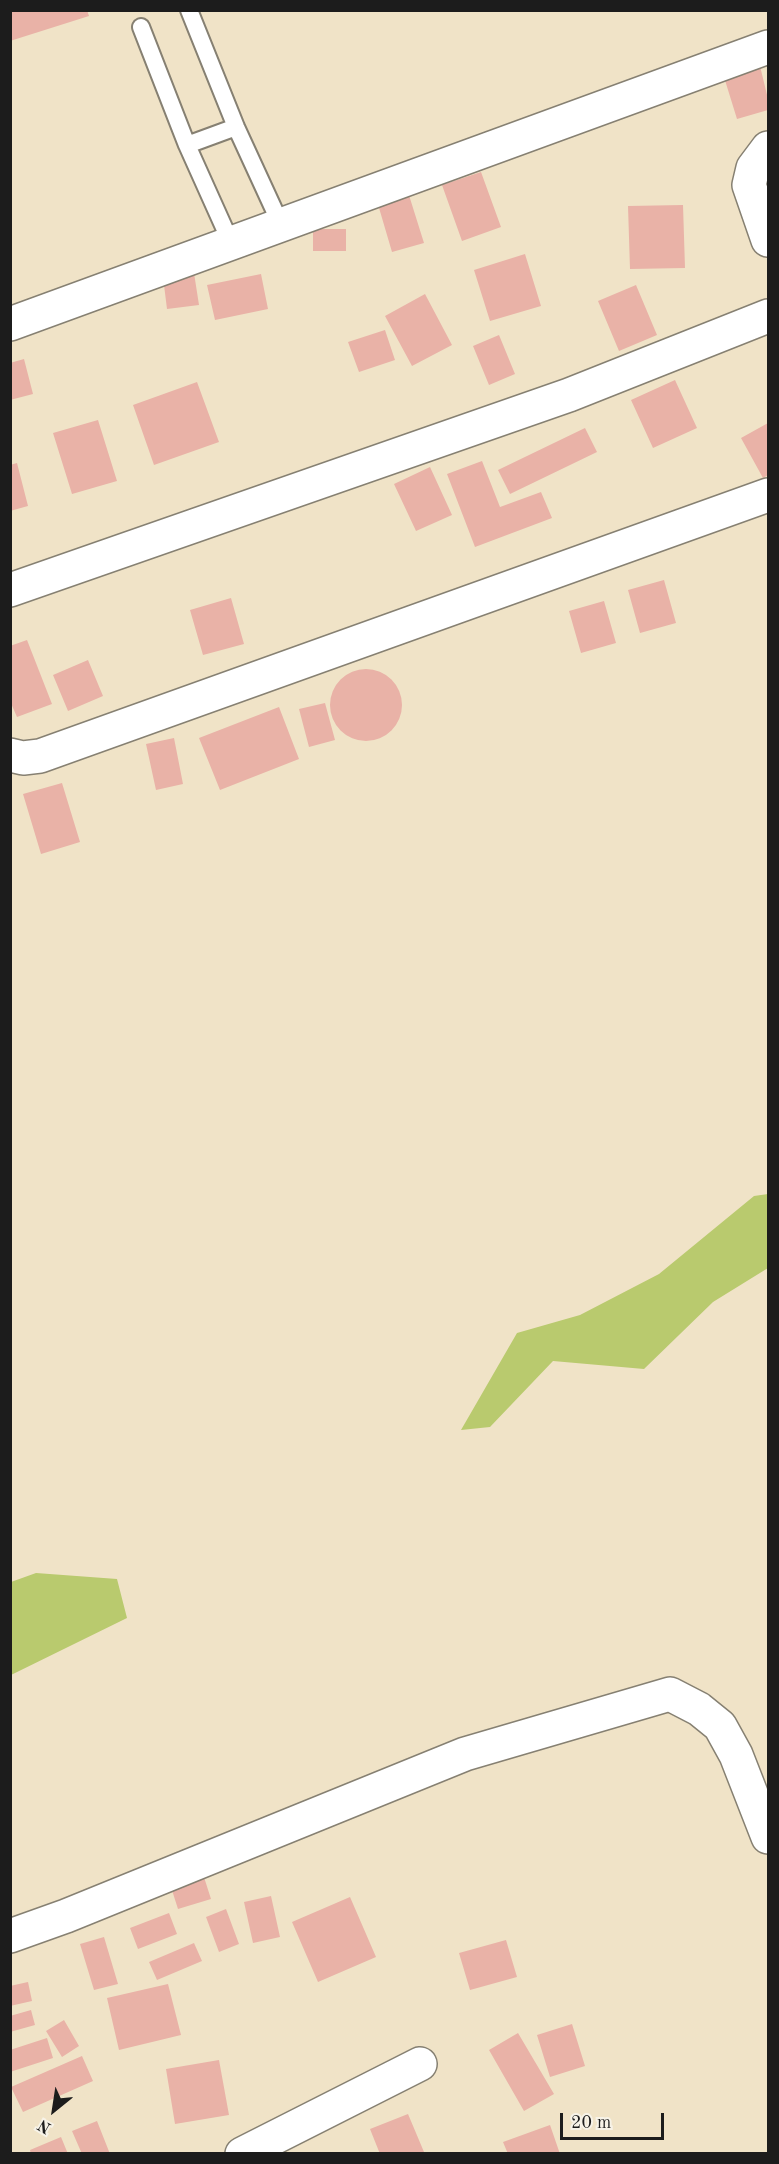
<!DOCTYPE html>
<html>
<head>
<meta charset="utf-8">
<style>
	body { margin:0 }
	#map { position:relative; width:779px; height:2164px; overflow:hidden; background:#f0e3c7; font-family:"Old Standard TT",serif }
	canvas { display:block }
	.frame { position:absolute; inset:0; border:12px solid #1c1c1c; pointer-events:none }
	.north { position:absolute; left:24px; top:2080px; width:60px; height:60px; -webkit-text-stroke:4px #f7f3e8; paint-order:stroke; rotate:210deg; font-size:16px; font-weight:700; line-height:24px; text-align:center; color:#1c1c1c }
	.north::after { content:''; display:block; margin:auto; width:21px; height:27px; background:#1c1c1c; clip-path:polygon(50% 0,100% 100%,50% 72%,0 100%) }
	.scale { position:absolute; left:560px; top:2113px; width:104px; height:27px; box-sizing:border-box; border:3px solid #1c1c1c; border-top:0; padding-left:8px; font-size:18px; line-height:21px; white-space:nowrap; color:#1c1c1c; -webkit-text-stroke:4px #f7f3e8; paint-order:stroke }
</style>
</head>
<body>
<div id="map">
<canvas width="779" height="2164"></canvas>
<div class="frame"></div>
<div class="north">N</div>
<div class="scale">20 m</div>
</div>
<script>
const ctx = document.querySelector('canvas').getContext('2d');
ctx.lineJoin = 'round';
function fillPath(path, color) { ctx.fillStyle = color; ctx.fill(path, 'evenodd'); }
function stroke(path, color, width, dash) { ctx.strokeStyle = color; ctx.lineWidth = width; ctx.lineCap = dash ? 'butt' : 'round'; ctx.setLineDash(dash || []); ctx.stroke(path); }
fillPath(new Path2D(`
	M768,1194V1268L713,1302L644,1369L553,1361L490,1427L461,1430L517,1333L580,1315L659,1274L754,1196Z
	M36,1573L117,1579L127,1618L11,1675V1582Z`), '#b9ca6e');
fillPath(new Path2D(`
	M10,10H87L89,16L10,41Z
	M760,66L768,99V110L737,119L724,77Z
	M481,172L501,227L462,241L442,185Z
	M408,192L424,243L392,252L377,201Z
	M683,205L685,268L630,269L628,206Z
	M313,229H346V251H313Z
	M525,254L541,306L490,321L474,270Z
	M194,273L199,305L167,309L163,277Z
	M261,274L268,309L215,320L207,285Z
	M636,285L657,335L619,351L598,301Z
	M425,294L452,345L412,366L385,316Z
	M385,330L395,360L359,372L348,342Z
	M499,335L515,374L489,385L473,346Z
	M24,359L33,394L10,400V363Z
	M675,380L697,428L653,448L631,400Z
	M197,382L219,442L154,465L133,405Z
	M98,420L117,481L72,494L53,433Z
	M768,423V475L763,478L741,438Z
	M585,428L597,452L510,494L498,470Z
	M482,461L500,507L541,492L552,518L475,547L447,474Z
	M17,463L28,506L10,511V465Z
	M430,467L452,515L416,531L394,484Z
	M664,580L676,623L640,633L628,590Z
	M231,598L244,644L203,655L190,610Z
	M604,601L616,643L581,653L569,611Z
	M27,640L52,704L17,717L10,701V646Z
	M88,660L103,696L68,711L53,675Z
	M330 705a36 36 0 1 1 72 0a36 36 0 1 1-72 0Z
	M325,703L335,740L309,747L299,709Z
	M279,707L299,759L220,790L199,738Z
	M174,738L183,784L156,790L146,744Z
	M62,783L80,842L41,854L23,794Z
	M203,1874L211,1899L178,1909L170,1884Z
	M271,1896L280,1937L253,1943L244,1902Z
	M350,1897L376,1957L318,1982L292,1922Z
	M226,1909L239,1944L219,1952L206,1917Z
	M169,1913L177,1934L138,1949L130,1928Z
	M104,1937L118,1984L94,1990L80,1944Z
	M506,1940L517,1977L470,1990L459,1953Z
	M194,1943L202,1961L157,1980L149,1962Z
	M28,1982L32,2001L10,2006V1986Z
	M168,1984L181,2035L119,2050L107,1998Z
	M31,2010L35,2025L10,2032V2016Z
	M64,2020L79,2046L62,2057L46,2031Z
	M572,2024L585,2066L550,2077L537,2035Z
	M518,2033L554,2094L524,2111L489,2050Z
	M47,2038L53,2058L10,2072V2050Z
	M82,2056L93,2081L23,2112L11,2087Z
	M219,2060L229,2115L175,2124L166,2069Z
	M408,2114L424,2152L380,2154L370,2129Z
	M97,2121L110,2154H82L72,2131Z
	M550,2125L560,2154H508L503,2142Z
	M61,2137L68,2154H31L30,2150Z`), '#e9b2a7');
const lane = new Path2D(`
	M189,10L236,127L281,225
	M141,27L187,145L231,243
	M187,145L236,127`);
const street = new Path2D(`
	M768,148L753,168L749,185L768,240
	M10,324L768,47
	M10,590L569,395L768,316
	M10,755L23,758L40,756L768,495
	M10,1936L66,1916L465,1754L670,1694L699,1709L720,1726L736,1755L768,1837
	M242,2154L420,2064`);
stroke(lane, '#868072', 20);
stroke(street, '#868072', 36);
stroke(lane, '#fff', 16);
stroke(street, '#fff', 33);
</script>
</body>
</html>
